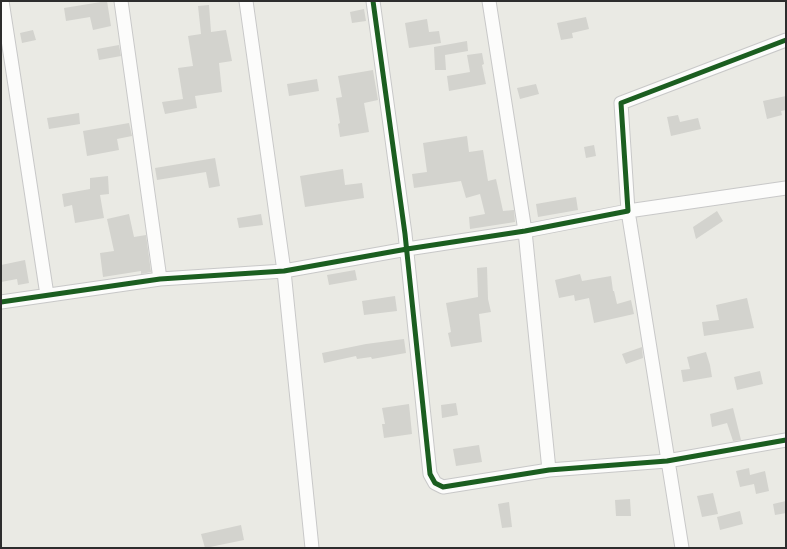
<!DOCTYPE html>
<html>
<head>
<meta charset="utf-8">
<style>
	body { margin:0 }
	#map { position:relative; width:787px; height:549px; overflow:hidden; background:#eaeae4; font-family:Mulish,sans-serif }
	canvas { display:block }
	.frame { position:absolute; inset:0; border:2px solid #2d2d2d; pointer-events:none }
</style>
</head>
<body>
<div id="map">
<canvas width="787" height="549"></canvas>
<div class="frame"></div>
</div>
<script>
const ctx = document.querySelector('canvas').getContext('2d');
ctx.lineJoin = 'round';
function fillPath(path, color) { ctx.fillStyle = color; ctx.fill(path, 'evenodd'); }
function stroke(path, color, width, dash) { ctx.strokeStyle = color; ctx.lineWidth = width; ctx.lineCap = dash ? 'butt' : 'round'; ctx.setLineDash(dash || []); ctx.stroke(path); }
fillPath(new Path2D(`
	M107,1L111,26L93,30L90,17L66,21L64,8Z
	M209,5L211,32L226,30L232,61L219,63L222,92L195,96L197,108L165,114L162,102L183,99L178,68L193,66L188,36L201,34L198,6Z
	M364,9L366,21L352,23L350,12Z
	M586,17L589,29L572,33L573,38L561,40L557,23Z
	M427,19L429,32L439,31L441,43L409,48L405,23Z
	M33,30L36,40L22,43L20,33Z
	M467,41L468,51L445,55L446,70H435L434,47Z
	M119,45L121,56L99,60L97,49Z
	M482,53L484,64L482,65L486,84L449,91L447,76L470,72L467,55Z
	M373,70L378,100L364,103L369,132L340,137L338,124L340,123L336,98L342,97L338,76Z
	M317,79L319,91L289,96L287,84Z
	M536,84L539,94L520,99L517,88Z
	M786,96V110L781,111L782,115L767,119L763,101Z
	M79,113L80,124L49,129L47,118Z
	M678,115L680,122L698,118L701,129L671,136L667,117Z
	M129,123L132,136L117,139L119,150L87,156L83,131Z
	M467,136L469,152L483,150L488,181L496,179L503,211L514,210L515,222L470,229L469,217L485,214L480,194L466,198L461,181L414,188L412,174L427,172L423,143Z
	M594,145L596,156L586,158L584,147Z
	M215,158L220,186L209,188L206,172L157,180L155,168Z
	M343,169L345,185L362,183L364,198L305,207L300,176Z
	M108,176L109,194L100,195L104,218L75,223L72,205L64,207L62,194L90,189V178Z
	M576,197L578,210L538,217L536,204Z
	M717,211L723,221L696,239L693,227Z
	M129,214L134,237L146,235L151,272L141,274V271L103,277L100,253L114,251L107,219Z
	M261,214L263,225L239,228L237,218Z
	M25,260L29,283L18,285L17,279L1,282V265Z
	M487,267L488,299L491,312L479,314L482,342L451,347L448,333L451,332L446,303L478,297L477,268Z
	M355,270L357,280L329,285L327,275Z
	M580,274L582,281L611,276L613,291H614L617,304L631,300L634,314L594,323L589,298L575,301L574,295L559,298L555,280Z
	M395,296L397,311L364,315L362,301Z
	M747,298L754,328L704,336L702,322L719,320L716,305Z
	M404,339L406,353L372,359L371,357L357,359L356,356L324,363L322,353L366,344Z
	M642,347L643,358L626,364L622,354Z
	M706,352L710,365L712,377L683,382L681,370L690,369L687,357Z
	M760,371L763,384L737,390L734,377Z
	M456,403L458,415L442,418L441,405Z
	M409,404L412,434L384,438L382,424H385L382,408Z
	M733,408L741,440L733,441L727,423L712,427L710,414Z
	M479,445L482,462L456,466L453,449Z
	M749,468L750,475L765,471L769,491L756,494L754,484L740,487L736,471Z
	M713,493L718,514L702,517L697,496Z
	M630,499L631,516H616L615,500Z
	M786,501V513L775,515L773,504Z
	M509,502L512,527L502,528L498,504Z
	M740,511L743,524L720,530L717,517Z
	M241,525L244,540L205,548L201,534Z`), '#d3d3ce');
const minor = new Path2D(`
	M2,1L11,59L47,295
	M121,1L160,279
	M246,1L284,271L312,548
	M373,1L405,234L430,474L435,483L443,487L549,470L667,461L786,440
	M489,1L525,231L549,470
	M1,302L160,279L284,271L407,249L525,231L628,211L621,103L786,40
	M682,548L628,211L786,188`);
stroke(minor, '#c8c8c8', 15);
stroke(minor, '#fcfcfb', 13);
stroke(new Path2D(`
	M373,1L405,234L430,474L435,483L443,487L549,470L667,461L786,440
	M1,302L160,279L284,271L407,249L525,231L628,211L621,103L786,40`), '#1b5e20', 5);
</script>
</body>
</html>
